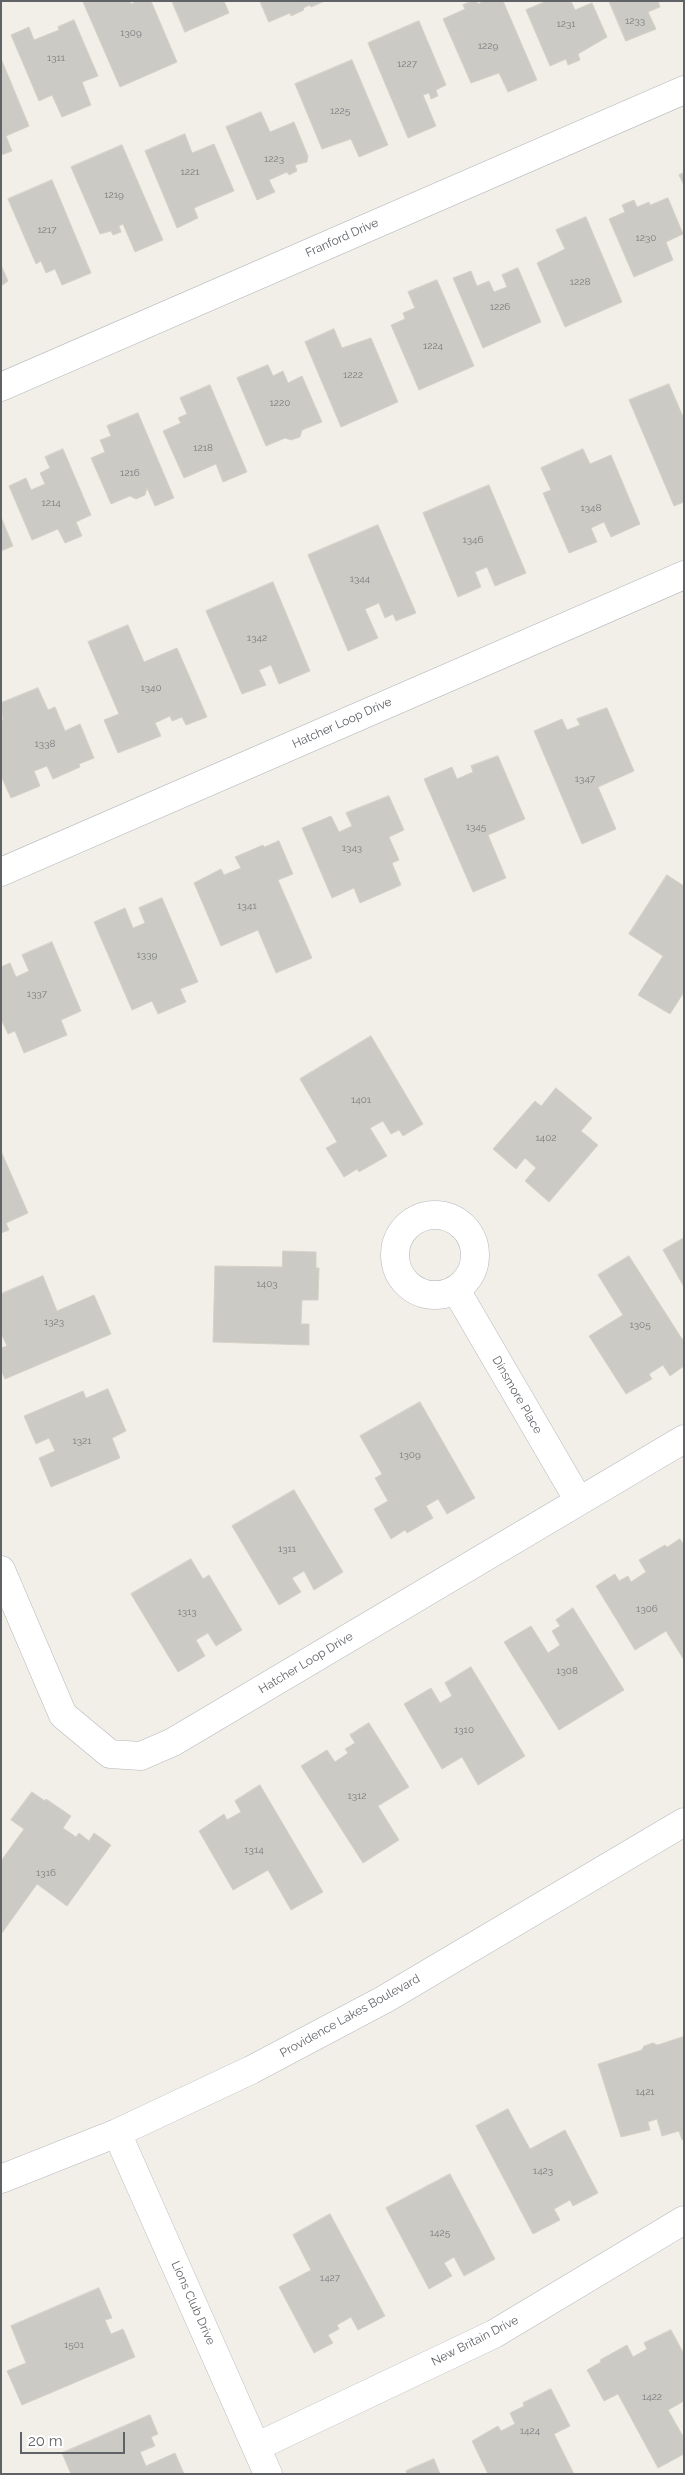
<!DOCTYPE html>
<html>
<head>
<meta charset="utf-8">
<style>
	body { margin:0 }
	#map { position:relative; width:685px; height:2475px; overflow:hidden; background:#f1efe8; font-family:Raleway,sans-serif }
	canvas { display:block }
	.frame { position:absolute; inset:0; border:2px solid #5f6368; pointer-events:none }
	.scale { position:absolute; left:20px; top:2432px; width:105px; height:22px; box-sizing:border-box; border:2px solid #5f6368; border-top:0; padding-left:6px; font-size:15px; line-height:18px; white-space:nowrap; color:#5f6368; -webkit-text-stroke:4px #fff; paint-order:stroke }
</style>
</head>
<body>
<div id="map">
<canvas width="685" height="2475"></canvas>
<div class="frame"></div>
<div class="scale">20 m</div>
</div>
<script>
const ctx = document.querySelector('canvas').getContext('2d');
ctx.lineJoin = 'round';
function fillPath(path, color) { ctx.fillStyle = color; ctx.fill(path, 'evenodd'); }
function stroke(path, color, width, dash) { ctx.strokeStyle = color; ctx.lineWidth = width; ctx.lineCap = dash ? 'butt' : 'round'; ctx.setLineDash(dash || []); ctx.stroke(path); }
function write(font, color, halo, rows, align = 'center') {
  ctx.font = font + ' Raleway,sans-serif'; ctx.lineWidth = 4; ctx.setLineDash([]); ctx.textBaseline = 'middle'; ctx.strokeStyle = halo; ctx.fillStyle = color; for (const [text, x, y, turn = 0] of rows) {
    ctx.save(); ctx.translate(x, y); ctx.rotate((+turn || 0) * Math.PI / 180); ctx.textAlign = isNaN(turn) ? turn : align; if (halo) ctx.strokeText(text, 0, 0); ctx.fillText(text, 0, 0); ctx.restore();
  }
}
const building = new Path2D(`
	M118,1H130L131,4L137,1H151L177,62L120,87L83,2Z
	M172,1H224L229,13L185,32Z
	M260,1H325L311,7L310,5L303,8L304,10L291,16L290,13L269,22Z
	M472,1H477L478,4L484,1H503L537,80L508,92L499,73L471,83L443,19L465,9L463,5Z
	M547,1H571L575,10L592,3L607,37L578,54L580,60L568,65L566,59L550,66L526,10Z
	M609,1H658L660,7L648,12L656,29L626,41Z
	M74,20L98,76L82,82L91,105L62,117L52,95L39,101L11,35L29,27L34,40L59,30L58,27Z
	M419,21L446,85L436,90L438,96L431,99L429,93L423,95L436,126L408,138L368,43Z
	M352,60L388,145L359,157L351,139L322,149L295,84Z
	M2,61L29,126L6,136L12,151L1,155Z
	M261,112L270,132L294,122L308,156L307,162L295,165L297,171L289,175L287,172L269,180L275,192L257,200L226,127Z
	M185,134L192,153L214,144L234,191L194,208L198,218L177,228L145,151Z
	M122,145L163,240L135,252L123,224L119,226L121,232L113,235L111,231L100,234L71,167Z
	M684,173V185L679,175Z
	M52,180L91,273L62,285L55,269L46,273L41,261L36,264L8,199Z
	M668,198L683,234L666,242L673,260L634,277L609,219L625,212L622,205L634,200L637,207L649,202L650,205Z
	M586,217L622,302L565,327L537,263L565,249L556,230Z
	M1,265L8,281L1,286Z
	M518,268L541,322L483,348L453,278L471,271L477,286L489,281L494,292L507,287L502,275Z
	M437,280L474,366L419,390L391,325L405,319L403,313L415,308L408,292Z
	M334,329L342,348L371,338L398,402L341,427L305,342Z
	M268,365L273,376L283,371L288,383L302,376L322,422L302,430L300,437L291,440L285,438L266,446L237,378Z
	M669,384L684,419V502L674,506L629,400Z
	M210,385L247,472L223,482L216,464L184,478L163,431L181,423L178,418L187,414L180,398Z
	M138,413L174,498L155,506L147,488L145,495L136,499L130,496L111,504L91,458L105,452L100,440L111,436L107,426Z
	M63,449L91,515L76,522L82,536L65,543L58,529L32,540L9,486L26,478L31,490L45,484L40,473L50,468L45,457Z
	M583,449L590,464L611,455L640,524L611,537L604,522L591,528L597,542L569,553L543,493L551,490L541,468Z
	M489,485L526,573L495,586L487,567L475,572L481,587L458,597L423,513Z
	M1,517L13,546L1,551Z
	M378,525L416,613L396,621L393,614L385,618L379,603L365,609L378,638L348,651L308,555Z
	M273,582L310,671L279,684L271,665L259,670L266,685L242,694L206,611Z
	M128,625L144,662L177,648L207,717L186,725L182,717L172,721L170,716L155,723L161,736L118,753L104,720L119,714L88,642Z
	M38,688L48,710L55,707L65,731L80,724L94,758L79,764L80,767L53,779L47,766L34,771L40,786L11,798L1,776V721L3,720L1,703Z
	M607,708L634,771L598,787L616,829L582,844L534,731L562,719L567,730L580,725L577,719Z
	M498,756L525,819L488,835L506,878L473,892L424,779L452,767L457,779L473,772L471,766Z
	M389,796L404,830L389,837L399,860L392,863L401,885L360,903L354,888L332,898L302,828L331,816L339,832L352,826L346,813Z
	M279,841L293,874L278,880L312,958L276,973L258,930L221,946L194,883L221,869L224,875L241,868L235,857L263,845L264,847Z
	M667,875L684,886V992L670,1014L638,995L663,956L629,934Z
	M162,898L198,982L180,989L186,1002L158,1014L152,1001L132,1010L94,922L125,908L133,928L145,923L139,908Z
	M52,942L81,1011L61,1020L67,1035L24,1053L15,1031L8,1034L1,1019V967L10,963L16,977L29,971L22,955Z
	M371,1036L423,1124L403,1136L399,1130L391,1134L383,1121L370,1128L387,1156L359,1172L357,1169L344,1177L326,1148L337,1142L300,1079Z
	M556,1088L592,1118L581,1131L598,1145L549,1202L525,1181L536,1168L525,1158L516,1169L493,1149L535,1101L541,1106Z
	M1,1151L28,1213L6,1223L9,1230L1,1233Z
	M684,1238V1287L663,1250Z
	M283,1251L316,1252V1268H319L318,1300H302L301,1324H309V1345L213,1342L215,1266L282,1267Z
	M629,1256L684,1342V1366L670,1376L663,1365L649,1374L652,1379L626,1394L589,1336L623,1315L598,1275Z
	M43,1276L57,1311L94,1295L111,1334L5,1379L1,1370V1348L7,1346L1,1333V1294Z
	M108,1389L126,1431L112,1438L120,1458L51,1487L39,1458L55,1451L49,1438L36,1444L24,1416L83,1391L86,1398Z
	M420,1402L475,1498L447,1514L438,1499L426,1506L433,1518L407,1533L405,1530L391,1539L374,1509L388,1501L375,1478L382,1474L360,1436Z
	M294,1490L343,1572L314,1590L304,1571L292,1578L301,1592L279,1605L232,1526Z
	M680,1539L684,1545V1660L666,1631L635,1650L596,1586L615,1574L619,1581L628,1576L631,1582L646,1572L639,1560L665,1545L667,1547Z
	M191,1559L203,1579L209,1575L242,1630L216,1646L208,1633L196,1640L205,1656L178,1672L131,1594Z
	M573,1608L624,1690L559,1730L504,1642L531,1626L548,1653L560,1645L552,1631L560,1626L556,1620Z
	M471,1667L525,1756L478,1785L462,1757L442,1769L404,1704L431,1688L440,1703L452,1696L445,1683Z
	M369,1723L409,1787L378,1806L399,1840L363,1863L301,1766L327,1750L335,1762L348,1753L345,1749L355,1743L350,1735Z
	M260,1785L323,1892L291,1910L268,1870L233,1890L199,1831L224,1814L227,1820L241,1812L235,1801Z
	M32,1792L45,1801L46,1799L71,1816L63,1828L76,1837L79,1833L89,1841L94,1833L111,1845L67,1906L37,1884L2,1933L1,1861L24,1829L11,1820Z
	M683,2037L684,2139L682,2140L679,2131L662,2136L657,2119L648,2122L650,2130L621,2137L598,2064L642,2050L644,2046L653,2043L657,2045Z
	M508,2109L530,2149L565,2130L598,2193L573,2206L570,2200L554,2209L560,2220L533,2234L476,2126Z
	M450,2174L495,2259L464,2276L454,2257L444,2263L452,2276L429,2289L386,2208Z
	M330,2214L385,2316L358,2330L351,2317L337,2325L339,2329L328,2335L333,2343L314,2353L279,2287L311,2270L293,2235Z
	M99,2288L112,2318L105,2320L111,2334L123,2329L135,2357L22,2405L7,2371L26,2363L11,2326Z
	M671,2330L684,2354V2401L668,2410L684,2438V2454L658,2468L618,2394L604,2401L587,2370L601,2362L600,2360L627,2345L633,2357L647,2349L644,2343Z
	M551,2389L570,2426L554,2434L574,2474H488L472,2441L498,2426L501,2431L515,2424L510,2413L524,2406L523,2403Z
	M150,2415L158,2434L151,2437L155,2446L140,2452L146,2466L175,2453L184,2474H71L62,2453Z
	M434,2459L440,2474H407L406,2471Z`);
fillPath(building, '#cccac5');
stroke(building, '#d6d1c6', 1);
const minor = new Path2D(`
	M1,387L684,90
	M1,872L684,575
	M395 1255a40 40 0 1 1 80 0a40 40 0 1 1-80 0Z
	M456,1290L579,1501
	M1,1570L63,1715L110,1754L141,1756L173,1742L684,1439
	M117,2133L268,2474
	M1,2179L117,2133L251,2070L385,1999L684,1822
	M258,2446L494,2334L684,2220`);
stroke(minor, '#b5b8bc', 29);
stroke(minor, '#fff', 28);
write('10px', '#7a7d7f', null, [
	["1233",635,21],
	["1231",566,24],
	["1309",131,33],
	["1229",488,46],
	["1311",56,58],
	["1227",407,64],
	["1225",340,111],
	["1223",274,159],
	["1221",190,172],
	["1219",114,195],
	["1217",47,230],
	["1230",646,238],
	["1228",580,282],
	["1226",500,307],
	["1224",433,346],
	["1222",353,375],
	["1220",280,403],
	["1218",203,448],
	["1216",130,473],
	["1214",51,503],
	["1348",591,508],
	["1346",473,540],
	["1344",360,579],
	["1342",257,638],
	["1340",151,688],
	["1338",45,744],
	["1347",585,779],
	["1345",476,827],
	["1343",352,848],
	["1341",247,906],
	["1339",147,955],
	["1337",37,994],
	["1401",361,1100],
	["1402",546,1138],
	["1403",267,1284],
	["1323",54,1322],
	["1305",640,1325],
	["1321",82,1441],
	["1309",410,1455],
	["1311",287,1549],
	["1306",647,1609],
	["1313",187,1612],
	["1308",567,1671],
	["1310",464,1730],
	["1312",357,1796],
	["1314",254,1850],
	["1316",46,1873],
	["1421",645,2092],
	["1423",543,2171],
	["1425",440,2233],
	["1427",330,2278],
	["1501",74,2345],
	["1422",652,2397],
	["1424",530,2431]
]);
write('12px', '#5f6368', '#fff', [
	["Franford Drive",342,238,-24],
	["Hatcher Loop Drive",342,723,-24],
	["Dinsmore Place",517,1395,60],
	["Hatcher Loop Drive",306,1663,-31],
	["Providence Lakes Boulevard",350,2016,-29],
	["Lions Club Drive",193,2303,66],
	["New Britain Drive",475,2341,-27]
]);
</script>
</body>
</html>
